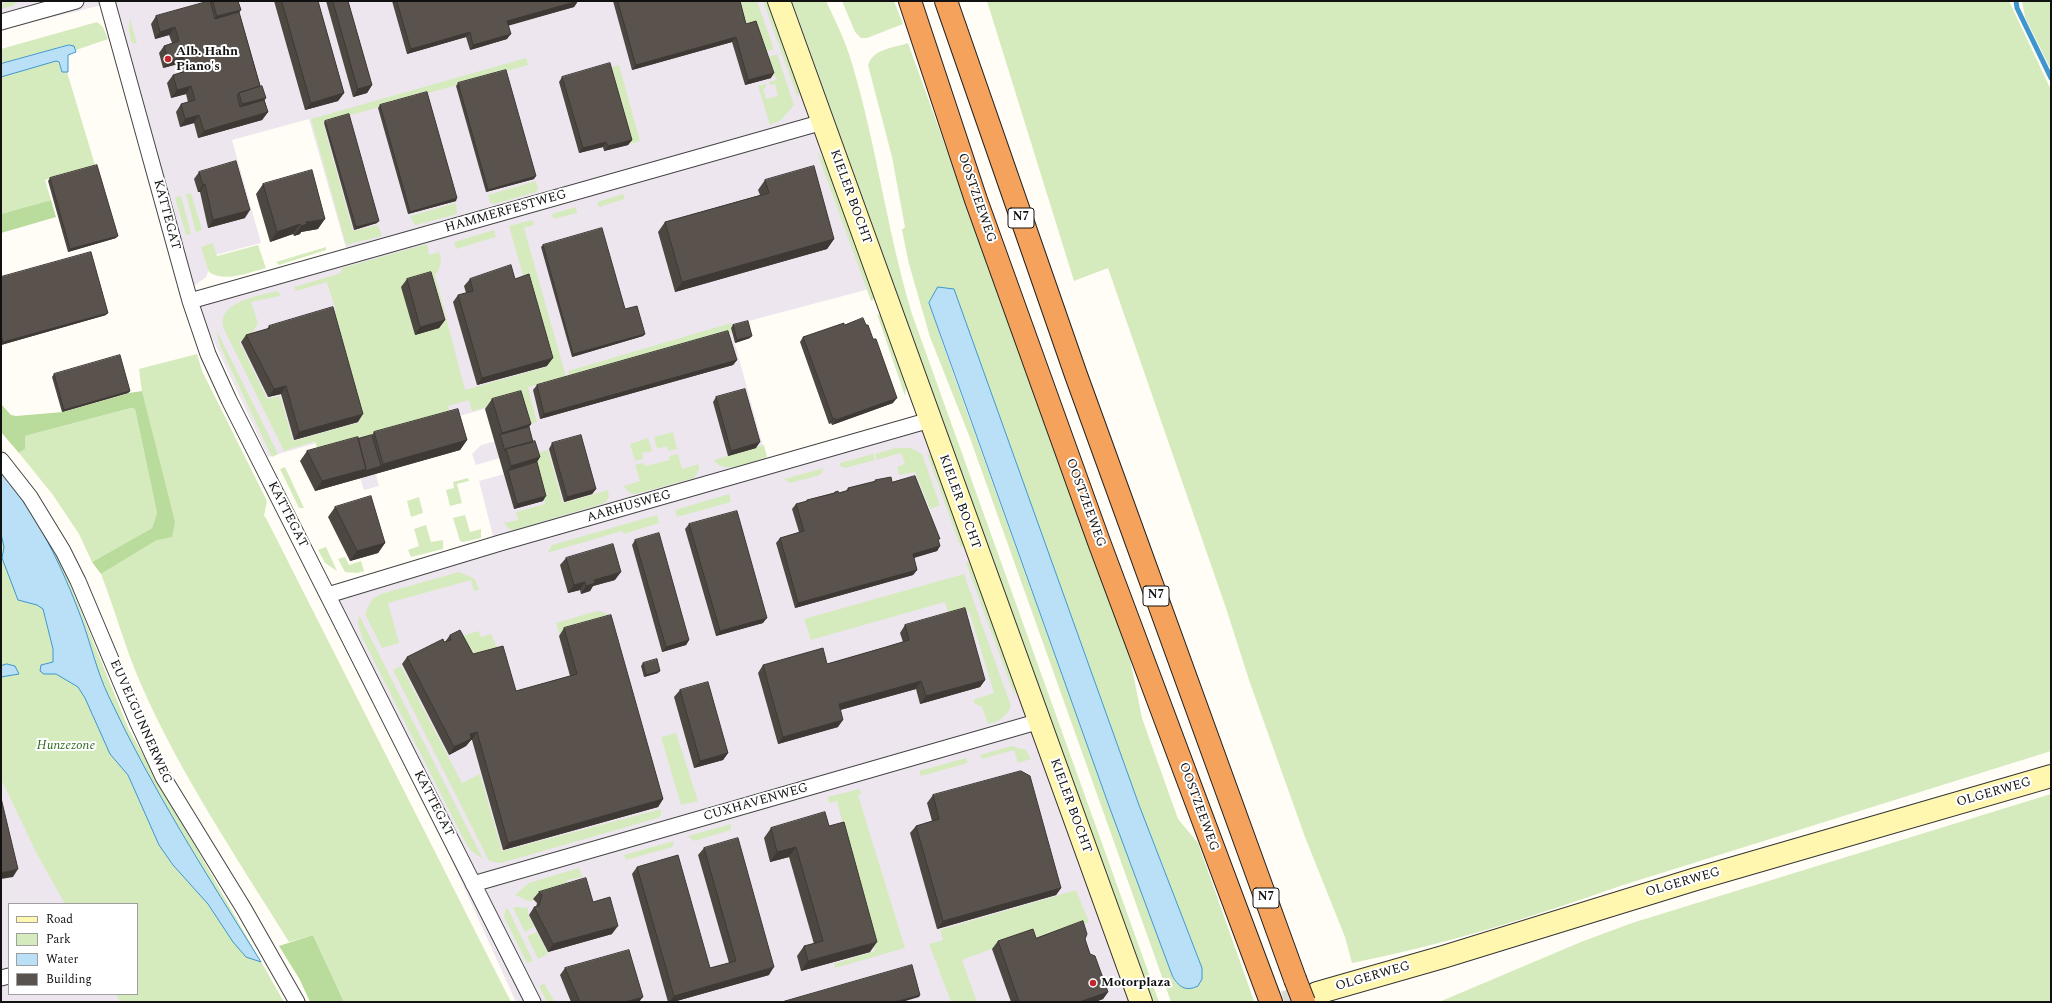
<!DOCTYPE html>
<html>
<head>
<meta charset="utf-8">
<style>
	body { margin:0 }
	#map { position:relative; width:2052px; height:1003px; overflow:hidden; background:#fffdf5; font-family:Spectral,serif }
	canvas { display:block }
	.frame { position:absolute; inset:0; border:2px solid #111; pointer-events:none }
	.legend { position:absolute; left:8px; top:903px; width:130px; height:92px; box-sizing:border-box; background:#fff; border:1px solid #a0a0a0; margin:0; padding:5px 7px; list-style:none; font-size:12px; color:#111 }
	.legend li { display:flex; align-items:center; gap:8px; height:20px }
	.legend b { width:20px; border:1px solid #a0a0a0 }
</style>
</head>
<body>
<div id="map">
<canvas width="2052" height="1003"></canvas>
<div class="frame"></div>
<ul class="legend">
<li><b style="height:5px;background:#fff6b0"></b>Road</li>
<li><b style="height:11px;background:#d5ebbd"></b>Park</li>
<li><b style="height:11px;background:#b9e0f7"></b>Water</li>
<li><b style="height:11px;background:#5a524d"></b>Building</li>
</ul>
</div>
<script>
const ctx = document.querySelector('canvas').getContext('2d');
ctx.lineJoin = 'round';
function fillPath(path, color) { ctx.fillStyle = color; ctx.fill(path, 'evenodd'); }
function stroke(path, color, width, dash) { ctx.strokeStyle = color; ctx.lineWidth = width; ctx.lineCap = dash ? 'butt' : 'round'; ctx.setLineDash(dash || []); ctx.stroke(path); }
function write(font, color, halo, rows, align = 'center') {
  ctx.font = font + ' Spectral,serif'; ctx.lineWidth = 4; ctx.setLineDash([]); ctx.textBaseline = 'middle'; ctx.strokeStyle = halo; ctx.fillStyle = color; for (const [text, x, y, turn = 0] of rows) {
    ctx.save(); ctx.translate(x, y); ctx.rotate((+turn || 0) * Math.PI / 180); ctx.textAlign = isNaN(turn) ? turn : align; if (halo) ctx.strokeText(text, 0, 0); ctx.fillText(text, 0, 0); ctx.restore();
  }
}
fillPath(new Path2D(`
	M1,1H787L888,284L730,326L769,468L937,420L1146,1002H516L334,601L406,573L496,548L479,481L532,466L527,450L476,465L472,454L481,445L522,434L514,401L367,441L379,486L364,490L350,446L330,439L268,457L197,306L348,255L309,119L232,140L261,243L215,255L206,277L191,288L114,2L1,30Z
	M1,765L73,904H9V994H122L126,1002H1Z`), '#eee6ef');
fillPath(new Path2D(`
	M11,1H16L15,5L1,9V4Z
	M736,1H757L774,49L765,52L743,25Z
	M763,1H770L800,88L798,98Z
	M792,1H826C834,18 843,36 849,54C876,139 886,228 912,314L1159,1002H1152Z
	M842,1H894L903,24L867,38H861L855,32Z
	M987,1H2009L2051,90V751L1620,886C1533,917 1443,945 1352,963L1345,937L1305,837L1249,680L1226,608L1108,268L1074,281Z
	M2022,1H2051V70L2025,17Z
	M130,18L137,44L131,42L129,29Z
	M97,22L103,27L108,39L76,50L74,46H64L1,64V49Z
	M908,43L1129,654L1142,718L1178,819L1198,843L1254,1001L1251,1002H1171L970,438L930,337L909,264L902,230L905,227L892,157L868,65C873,49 893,48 908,43ZM954,289L1139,805L1202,968V979L1198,986L1176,983L1172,975L1109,806L953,373L929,303Z
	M777,54L794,105L781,120L770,125L758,86L766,84V87L763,89L766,99L778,96L775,84L770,85L769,82L777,80L775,76H773L766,58Z
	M526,58L528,65L323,123L353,231L378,225L382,236L346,245L311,119Z
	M56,61L58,62L62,72H67L95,165L45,180L51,200L1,214V77Z
	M619,65L640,141L630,144L608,68Z
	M817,152L825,162L874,295V299L871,301Z
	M536,181L538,188L536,192L494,204L490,203L488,195Z
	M191,193L202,230L196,232L186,194Z
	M623,194L625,199L599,207L597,202Z
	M181,196L191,234L186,235L175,197Z
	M456,203L457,214L416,225L414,224L410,216Z
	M576,207L577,213L553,219L552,214Z
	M532,220L534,225L524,228L566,377L528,387L537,422L524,426L516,399L472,411L469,400L448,406L451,417L319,455L315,441L284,451L224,329C215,302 259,296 276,291L279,292L280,296L251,302L258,323L251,335L239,341L267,399L280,396L293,441L360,422L329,313L336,311L327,282L296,291L294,287L341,273L342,268L427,244L429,255L439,252C442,262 442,267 435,275L465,390L549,366L509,226Z
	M494,230L496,237L456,249L454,242Z
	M213,243L217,256L258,245L266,268C249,272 225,283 209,272L201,247Z
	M326,247V250L279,265L276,262Z
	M877,314L882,316L906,388L905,396Z
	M731,323L734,332L570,378L568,371Z
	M216,329L278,454L272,457L220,346Z
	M197,354L202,371L267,501L264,516L266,518L511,1002H344L313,935L289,942C237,858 180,774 140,682C125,647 115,610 101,574L157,540L175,521L142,392L139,369Z
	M131,408L135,409L157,513L152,528L92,562L79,534L53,495L19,453L25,449V436Z
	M673,432L677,449L668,451L667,446L657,449L654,437Z
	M648,438L652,451L642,453L643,459L635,461L630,444Z
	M764,445L767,457C752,461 723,476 714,460Z
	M896,448H911L922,454L940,505L930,509L915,472L899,475L897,467L905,464L901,453L877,460L875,454Z
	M548,450L563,503L608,490L609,497L605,503L514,530L509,529L504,523L518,520L516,512L545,504L532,454Z
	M926,451L935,462L965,543L961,548Z
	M678,454L682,469L699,464V470L694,478L636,494C630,494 627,492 624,486L640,481L635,465L644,463L645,466L670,460L669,456Z
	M873,454L875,460L845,468L840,466V463Z
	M285,467L304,508H299L280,469Z
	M824,468L820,475L790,483L784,479Z
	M468,478L469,481L457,484L462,503L450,506L446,490L454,488L453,482Z
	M1,479L59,557L129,730L284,1002H120L116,994H137V904H65L37,854L1,779Z
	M729,494L731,502L677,517L675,510Z
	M419,497L423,513L411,517L407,501Z
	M465,515L470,532L481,529V538L463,542L460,541L453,518Z
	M657,515L659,523L624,534L622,531L547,553L552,545Z
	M426,525L431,542L443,540V549L411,557L408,550L419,546L414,529Z
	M326,547L337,571L325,563L318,550Z
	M345,557L349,565L361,561L364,571L357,573L345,572L338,559Z
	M971,561L1014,681L1015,697L966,563Z
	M459,572L475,579L479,590L474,591L471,580L388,603L399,643L382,648L365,614L372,599L381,594Z
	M964,574L1011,706C1007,716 998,723 988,724L982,707L975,704L973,700L994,693L969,611L949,616L945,602L811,640L804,619Z
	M597,611C607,613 612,614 614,626L560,636L556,623Z
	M359,615L483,859L470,850L462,836L362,637L358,624Z
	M479,631L481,637L491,634L498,650L467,659L457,637Z
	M401,666L462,783L480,774L502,851L661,809V815L658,818L501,863L489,861L393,670Z
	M676,733L698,801L681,805L661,737Z
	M1011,746L1026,750L1031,759L1018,763L1014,750L982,759L980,755Z
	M966,758L968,763L921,776L919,771Z
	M860,789L861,795H858L905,948L835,968L834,964L875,951L837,801L829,803L828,797Z
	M2051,794V1002H1439L1581,942L1632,923Z
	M731,824V830L694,841L688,836Z
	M674,841L672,847L626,860L624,855Z
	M579,868L582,877L567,880L568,886L534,898L531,902L515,895L529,883Z
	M1076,890L1089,922L1032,943L1029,935L962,960L977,1002H951L929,944L943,940L940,930Z
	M516,907L528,908V914L534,927L525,932L513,908Z
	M506,908L508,909L533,961L527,963L506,921L504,916Z
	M537,932L548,954L538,959L527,936Z
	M544,983L554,1001L555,1002H547L539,986Z`), '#d5ebbd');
fillPath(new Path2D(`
	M51,200L56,217L1,233V214Z
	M142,391L175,521L172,537L157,540L101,574L92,562L152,528L157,513L135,409L131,408L25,436V449L19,453L1,432V404L11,415L16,416L63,412L129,393Z
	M313,935L344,1002H310L300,980L279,946Z`), '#b9dc9c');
const water = new Path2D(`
	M69,45L74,46L76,52L68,55V72H62L59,62L56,61L1,77V64Z
	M938,287L954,289L1139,805L1202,968V979L1198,986C1186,992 1178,987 1172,975L1109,806L929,303Z
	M1,472C38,516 62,566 82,620C91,645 97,672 109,697C152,789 207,875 261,962L246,957L233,942L208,904L173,865L159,845L128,775L110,754L85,698L78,687L56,674H44L40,671L41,665L53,662V649L43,609L37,605L18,600L2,558L4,547L1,534Z
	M7,664L15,666L19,674L1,677V666Z`);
fillPath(water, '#b9e0f7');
stroke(water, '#3f96cf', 1);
stroke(new Path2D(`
	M2016,1L2017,8L2051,78`), '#3f96cf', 5);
stroke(new Path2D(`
	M1284,1002L1317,993`), '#dbdad3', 22, [22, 11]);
const street = new Path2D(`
	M107,1L190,301L208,354L229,400L533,1002
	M1,22L76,1
	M190,301L823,122
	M1,460L30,497L63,551L78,581L137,721L163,777L244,909L297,1002
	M328,595L500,543L930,420
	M473,884L1040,721
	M1,978L9,976`);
const secondary = new Path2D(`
	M779,1L1141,1002
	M1317,993L1443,957L1696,879L2051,776`);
const highway = new Path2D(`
	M910,1L976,200L1099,542L1271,1002
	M946,1L1076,375L1295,979`);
stroke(street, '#444', 17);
stroke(secondary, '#333', 24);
stroke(highway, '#222', 24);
stroke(street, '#fff', 15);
stroke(secondary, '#fff6b0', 22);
stroke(highway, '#f5a25d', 22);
const highwayBridge = new Path2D(`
	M1295,979L1304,1002`);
stroke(highwayBridge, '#222', 24, []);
stroke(highwayBridge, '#f5a25d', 22);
fillPath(new Path2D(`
	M210,1H238L239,12L268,112L262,120L198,138L194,123L180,127L176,112L181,104L188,102L186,94L171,98L167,83L173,75L180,73L178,64L163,68L159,53L164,46L172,43L169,35L155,39L151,24L156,16Z
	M274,1H318L344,93L338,101L305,110Z
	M326,1H348L372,85L367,93L353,97Z
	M392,1H578L574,7L508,25L507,39L470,50L466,37L407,54Z
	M613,1H740L746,24L771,78L745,85L732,42L632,70Z
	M562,77L632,140L628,145L604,151L603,147L579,153L559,82Z
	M458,83L534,179L486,192L456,86Z
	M380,105L456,201L408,214L378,108Z
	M325,121L377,223L354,230L324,123Z
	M199,172L245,218L208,228L200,192H198L194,179Z
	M50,178L116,238L68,252L48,181Z
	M765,180L834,239L827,249L675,292L658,232L665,222L760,195L758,190Z
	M263,184L318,229L301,232L300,234L294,236L293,234L270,242L256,194Z
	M543,245L625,309L645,334L643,336L572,357L541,247Z
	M1,277L106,315L1,345Z
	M407,279L445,320L439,328L415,335L401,287Z
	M470,279H515L547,366L477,385L453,302L458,295L466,293L464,286Z
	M733,325L750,338L735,343L731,328Z
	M844,325L893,403L832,425L831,423L829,424L800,342L803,337Z
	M269,326L358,422L294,440L281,394L268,397L241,342L246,335L267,329Z
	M737,360L733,365L540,419L533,390L537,385Z
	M54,374L130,391L128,393L62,412L52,377Z
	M716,397L756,448L728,456L713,402Z
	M492,399L531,424L529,427L533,442L540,457L537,462L543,501L514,509L485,409Z
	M374,432L467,440L460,450L315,491L300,461L307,451L372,435Z
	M552,443L596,489L592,494L564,502L549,449Z
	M875,480L892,482L938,540L940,546L937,551L914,558L917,570L913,575L795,608L776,543L780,538L799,532L792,509L796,504L805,502L807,500L833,493L835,492L839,493L846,491L848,488L874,482Z
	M335,507L385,543L378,553L350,561L328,517Z
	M689,524L763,623L716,636L685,529Z
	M635,540L689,640L686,645L662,652L632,545Z
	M566,558L615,580L593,586L590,591L581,594L580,590L568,593L560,565Z
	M905,625L985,680L980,687L920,704L916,689L840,710L838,727L778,744L758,673L763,665L827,664L903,642L900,633Z
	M564,628L663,799L658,807L503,850L472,740H471L466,746L449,755L402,664L407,657L445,642L450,635L516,691L570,676L559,636Z
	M643,663L658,673L644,677L641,666Z
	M680,690L728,753L723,760L694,768L674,697Z
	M933,795L1061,888L1056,895L937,929L910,833L916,826L932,821L927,803Z
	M829,826L870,952L801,971L797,956L804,946L814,944L789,857L770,862L764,838L771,828Z
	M704,848L769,975L673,1002H668L632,874L637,867L710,968L729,963L698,855Z
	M539,892L593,902L612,934L548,952L529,915L534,907H536L537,903L533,899Z
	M1036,938L1085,939L1090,954L1108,992L1103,999L1095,1002H1011L992,949L998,941Z
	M565,968L639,1002H571L560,975Z`), '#4d4742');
fillPath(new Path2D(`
	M578,1L574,7L504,27L507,21Z
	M241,10L234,20L210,26L217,16Z
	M175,27L169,35L155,39L160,32Z
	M470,32L466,37L407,54L411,49Z
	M511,34L507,39L470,50L473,45Z
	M736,37L732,42L632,70L636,65Z
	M183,57L178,64L163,68L169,61Z
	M774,73L771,78L745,85L748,80Z
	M372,85L367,93L353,97L358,89Z
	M191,86L186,94L171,98L177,90Z
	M344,93L338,101L305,110L311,103Z
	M266,98L259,108L235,114L242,104Z
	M268,112L262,120L198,138L204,131Z
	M199,115L194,123L180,127L185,119Z
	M632,140L628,145L604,151L608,146Z
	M606,142L603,147L579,153L583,148Z
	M536,176L534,179L486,192L488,190Z
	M205,184L200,192H198L203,185Z
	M457,198L456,201L408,214L410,212Z
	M250,210L245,218L208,228L213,220Z
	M325,219L318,229L301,232L300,234L294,236L301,226L306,222Z
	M379,221L377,223L354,230L356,227Z
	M300,224L293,234L270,242L277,232Z
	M118,236L116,238L68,252L70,249Z
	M834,239L827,249L675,292L682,282Z
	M108,313L106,315L1,345L3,342Z
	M445,320L439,328L415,335L420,327Z
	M645,334L643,336L572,357L573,354Z
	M752,336L750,338L735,343L737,340Z
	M553,358L547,366L477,385L482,378Z
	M737,360L733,365L540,419L544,414Z
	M286,386L281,394L268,397L274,389Z
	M130,391L128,393L62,412L64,410Z
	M897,398L893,403L832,425L836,420Z
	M363,414L358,422L294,440L299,432Z
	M835,418L831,423L829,424L833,419Z
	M531,424L524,434L500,435L502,433Z
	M467,440L460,450L315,491L322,481L366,469L381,466L383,464Z
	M760,442L756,448L728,456L731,451Z
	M540,457L533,468L508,471L511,466Z
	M596,489L592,494L564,502L567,497Z
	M546,496L543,501L514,509L517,504Z
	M385,543L378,553L350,561L357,551Z
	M940,546L937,551L909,559L913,554Z
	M917,570L913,575L795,608L798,603Z
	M621,572L615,580L593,586L590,591L581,594L586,586L594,580Z
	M585,582L580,590L568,593L574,585Z
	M767,618L763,623L716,636L720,631Z
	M689,640L686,645L662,652L666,647Z
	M660,671L658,673L644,677L646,675Z
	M985,680L980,687L920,704L926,696Z
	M921,681L916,689L833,712L839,704Z
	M843,720L838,727L778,744L783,737Z
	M477,732L472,740H471L466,746L449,755L454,747L470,734Z
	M728,753L723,760L694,768L700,761Z
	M663,799L658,807L503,850L508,843Z
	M796,847L789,857L770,862L777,852Z
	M18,869L13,877L1,879V873Z
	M1061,888L1056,895L937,929L943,921Z
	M618,926L612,934L548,952L553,944Z
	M877,942L870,952L801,971L808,961Z
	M774,967L769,975L673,1002H670L674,996Z
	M1108,992L1103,999L1095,1002H1079Z
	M920,995L919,997L902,1002H894Z
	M643,997L639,1002H625Z`), '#3f3936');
const building = new Path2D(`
	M210,1L215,19L239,12L260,86L239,93L237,95L240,107L264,100L268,112L204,131L199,115L185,119L181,104L195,100L191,86L177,90L173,75L187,71L183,57L169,61L164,46L179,41L175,27L160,32L156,16Z
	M213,1H238L241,10L217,16Z
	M282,1H318L344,93L311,103Z
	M333,1H348L372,85L358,89Z
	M397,1H578L507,21L511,34L473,45L470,32L411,49Z
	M618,1H740L746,24L756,21L774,73L748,80L736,37L636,65Z
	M610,63L632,140L608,146L606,142L583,148L562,77Z
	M506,70L536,176L488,190L458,83Z
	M262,86L266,98L242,104L239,93Z
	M427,92L457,198L410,212L380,105Z
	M349,114L379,221L356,227L325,121Z
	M236,161L250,210L213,220L205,184L203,185L199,172Z
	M97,165L118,236L70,249L50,178Z
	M814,166L834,239L682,282L665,222L769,193L765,180Z
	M312,170L325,219L306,222L307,224L301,226L300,224L277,232L263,184Z
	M602,228L625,309L637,306L645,334L573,354L543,245Z
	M91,252L108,313L3,342L1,335V277Z
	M511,265L515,279L529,274L553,358L482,378L458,295L473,291L470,279Z
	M431,272L445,320L420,327L407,279Z
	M333,307L363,414L299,432L286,386L274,389L246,335L270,328L269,326Z
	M863,318L866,325H868L873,339H876L897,398L836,420L835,418L833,419L803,337L844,323V325Z
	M748,321L752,336L737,340L733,325Z
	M728,331L737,360L544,414L537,385Z
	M120,355L130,391L64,410L54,374Z
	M745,389L760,442L731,451L716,397Z
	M521,391L531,424L502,433L492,399Z
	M458,409L467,440L383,464L374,432Z
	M529,427L533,442L506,449L505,451L500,435Z
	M372,435L381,466L365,471L366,469L358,439Z
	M581,435L596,489L567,497L552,443Z
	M358,437L366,469L322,481L307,451Z
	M535,441L540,457L511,466L506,449Z
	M537,462L546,496L517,504L508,471Z
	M915,476L940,539H938L940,546L913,554L917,570L798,603L780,538L804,531L796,504L807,501V500L835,493V492L838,491L839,493L849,490L848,488L876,481L875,480L891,477L892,482Z
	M371,496L385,543L357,551L335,507Z
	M737,511L767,618L720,631L689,524Z
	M659,533L689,640L666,647L635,540Z
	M613,544L621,572L594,580L595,583L586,586L585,582L574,585L566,558Z
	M965,608L985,680L926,696L921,681L839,704L843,720L783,737L763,665L823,648L827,664L886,647L909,640L905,625Z
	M611,615L663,799L508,843L477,732L470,734L471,739L454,747L407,657L443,639L444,642L451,640L450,635L460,630L473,654L503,646L516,691L577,674L564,628Z
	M657,659L660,671L646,675L643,663Z
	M708,682L728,753L700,761L680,690Z
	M1021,771L1030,776L1061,888L943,921L916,826L939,819L933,795Z
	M1,798L18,869L1,873Z
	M825,812L829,826L844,822L877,942L808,961L804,946L823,941L796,847L777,852L771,828Z
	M738,838L774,967L674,996L637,867L678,855L710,968L736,961L704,848Z
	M586,878L593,902L610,897L618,926L553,944L534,907L539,906L542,895L539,892Z
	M1083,921L1087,934L1085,939L1090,954L1095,956L1108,992L1079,1002H1019L998,941L1033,929L1036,938Z
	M629,950L643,997L625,1002H580L565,968Z
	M912,965L920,995L894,1002H782Z`);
fillPath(building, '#5a524d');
stroke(building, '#3f3936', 1);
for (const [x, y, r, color] of [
	[168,59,4,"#c4262e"],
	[1093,983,4,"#c4262e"]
]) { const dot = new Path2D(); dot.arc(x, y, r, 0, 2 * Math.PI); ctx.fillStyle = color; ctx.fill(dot); stroke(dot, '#fff', 1.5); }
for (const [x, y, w] of [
	[1021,218,26],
	[1156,596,26],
	[1266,898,26]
]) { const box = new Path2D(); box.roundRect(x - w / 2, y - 10, w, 20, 3); ctx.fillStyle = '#fff'; ctx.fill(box); stroke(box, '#111', 1); }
write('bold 12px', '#111', null, [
	["N7",1021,218],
	["N7",1156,596],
	["N7",1266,898]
]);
write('bold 13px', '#111', '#fff', [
	["Alb. Hahn",176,52],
	["Piano's",176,67],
	["Motorplaza",1101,983]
], 'left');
write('13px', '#111', '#fff', [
	["KIELER BOCHT",850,197,70],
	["OOSTZEEWEG",976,198,71],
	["HAMMERFESTWEG",506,212,-16],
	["KATTEGAT",166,215,75],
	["KIELER BOCHT",959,502,70],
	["OOSTZEEWEG",1085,503,70],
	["AARHUSWEG",629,507,-16],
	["KATTEGAT",287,515,63],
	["EUVELGUNNERWEG",140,722,66],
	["OLGERWEG",1994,793,-16],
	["CUXHAVENWEG",756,803,-16],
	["KATTEGAT",433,804,63],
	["KIELER BOCHT",1070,806,70],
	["OOSTZEEWEG",1198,807,70],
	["OLGERWEG",1683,883,-16],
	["OLGERWEG",1373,977,-16]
]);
write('italic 13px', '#2f6b1f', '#fff', [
	["Hunzezone",66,746]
]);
</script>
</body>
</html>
